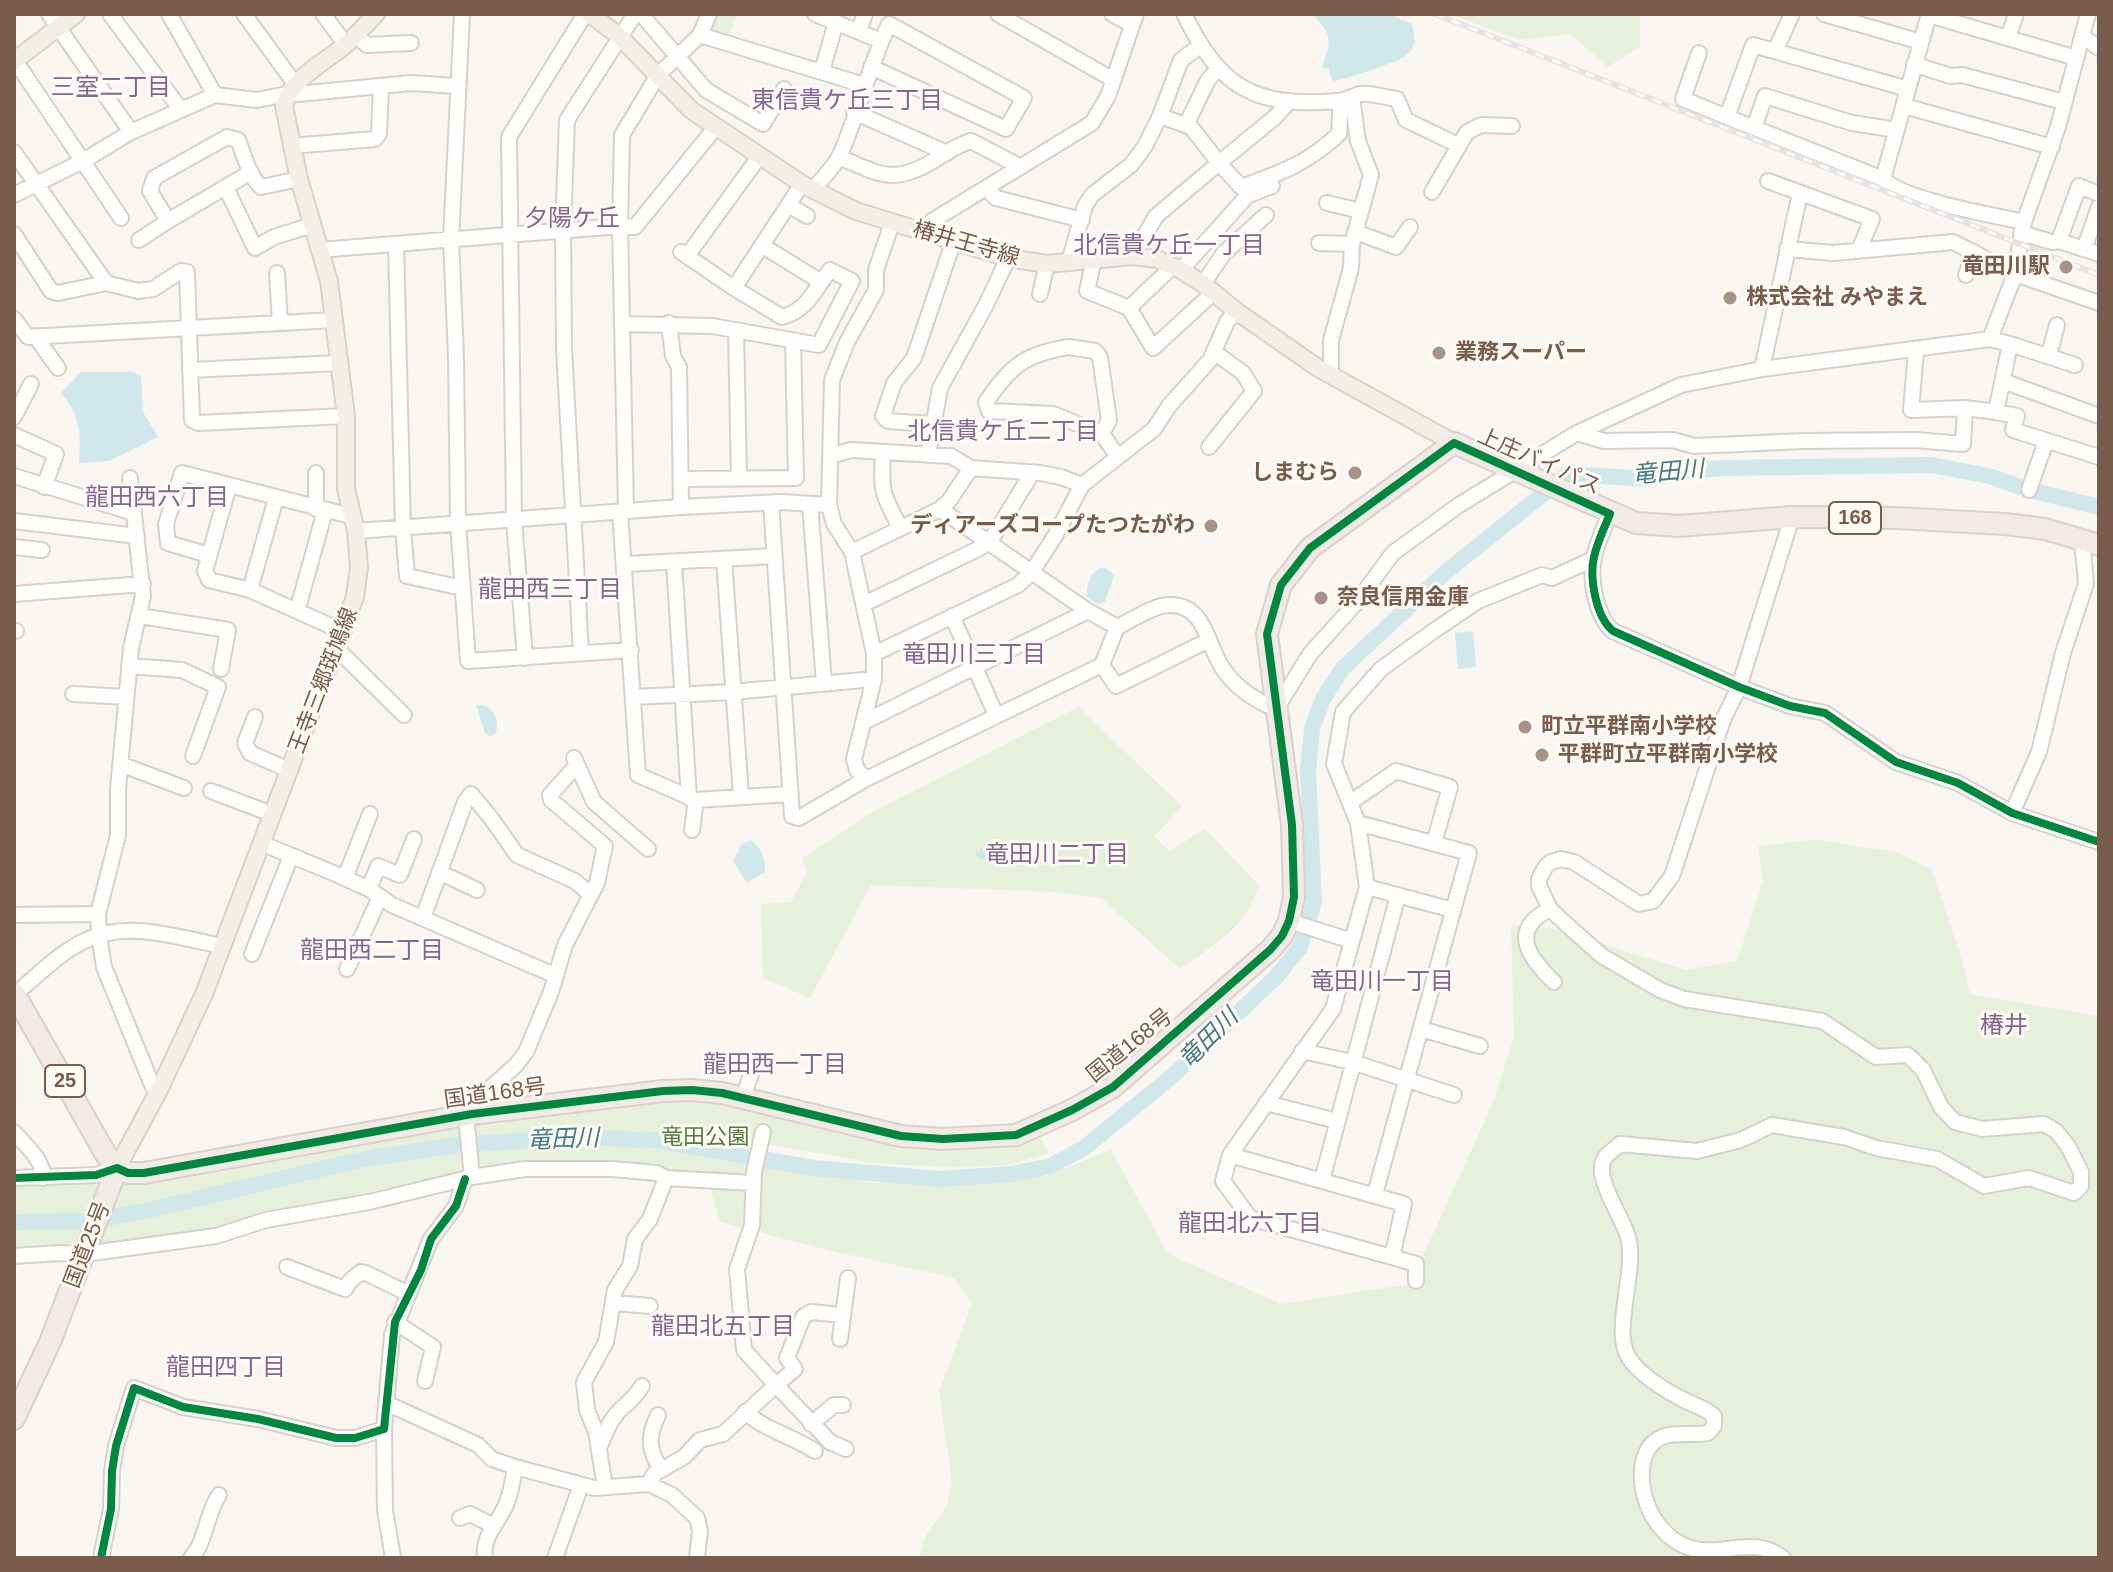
<!DOCTYPE html>
<html>
<head>
<meta charset="utf-8">
<style>
	body { margin:0 }
	#map { position:relative; width:2113px; height:1572px; overflow:hidden; background:#f9f5f0; font-family:Arial,sans-serif }
	canvas { display:block }
	.frame { position:absolute; inset:0; border:16px solid #7a5c4d; pointer-events:none }
</style>
</head>
<body>
<div id="map">
<canvas width="2113" height="1572"></canvas>
<div class="frame"></div>
</div>
<script>
const ctx = document.querySelector('canvas').getContext('2d');
ctx.lineJoin = 'round';
function fillPath(path, color) { ctx.fillStyle = color; ctx.fill(path, 'evenodd'); }
function stroke(path, color, width, dash) { ctx.strokeStyle = color; ctx.lineWidth = width; ctx.lineCap = dash ? 'butt' : 'round'; ctx.setLineDash(dash || []); ctx.stroke(path); }
function write(font, color, halo, rows, align = 'center') {
  ctx.font = font + ' Arial,"Noto Sans JP",sans-serif'; ctx.lineWidth = 6; ctx.setLineDash([]); ctx.textBaseline = 'middle'; ctx.strokeStyle = halo; ctx.fillStyle = color; for (const [text, x, y, turn = 0] of rows) {
    ctx.save(); ctx.translate(x, y); ctx.rotate((+turn || 0) * Math.PI / 180); ctx.textAlign = isNaN(turn) ? turn : align; if (halo) ctx.strokeText(text, 0, 0); ctx.fillText(text, 0, 0); ctx.restore();
  }
}
fillPath(new Path2D(`
	M713,14H737L729,38L709,33L707,29Z
	M1450,14H1640V46L1608,67L1570,34L1519,40Z
	M1078,707L1182,806L1154,837L1170,851L1205,829L1259,885C1246,928 1215,944 1180,969L1101,898L1054,892L871,885L810,998L763,978L761,904L791,902L807,872L802,858L871,813Z
	M1817,840L1897,852L1932,870L1963,963L1970,994L2099,1016V1558H919L927,1533L946,1507L952,1481L939,1391L972,1304L954,1278L836,1252L720,1222L708,1179L601,1164L518,1161L429,1183L390,1187L214,1232L157,1241L14,1254V1183L93,1180L134,1184L203,1168L538,1112L709,1096L880,1137L1039,1132L1048,1154L1003,1166L943,1167L874,1163L755,1142L760,1166L877,1183L916,1179L1045,1176L1111,1150L1168,1254L1281,1304L1410,1284L1493,1103L1514,1036L1511,925L1554,929L1686,970L1737,961L1763,881L1758,846Z`), '#e7f0db');
fillPath(new Path2D(`
	M1312,14H1389L1412,24C1413,29 1415,38 1414,43C1413,49 1407,56 1402,58C1393,63 1343,80 1334,81L1331,78L1329,69L1322,67C1332,42 1333,34 1312,14Z
	M81,372H133L141,376L143,412L158,437L109,461L79,463C81,434 81,416 61,393Z
	M1104,567L1114,575L1105,602L1097,604L1087,597C1086,584 1091,570 1104,567Z
	M1473,631L1476,667L1458,669L1455,633Z
	M476,705C492,704 500,718 496,733L490,736L485,733Z
	M751,840C761,846 766,861 765,872L747,883L733,861L741,845Z
	M985,844L1005,860L1002,863L980,859L974,855Z`), '#d0e8ea');
stroke(new Path2D(`
	M14,1222L89,1221L141,1212L364,1159L458,1145L586,1137L662,1141L813,1168L940,1179L1013,1174L1050,1166L1084,1148L1170,1078L1277,976L1300,947L1314,902L1308,771L1312,729L1323,699L1343,668L1447,571L1568,474L1649,479L1687,471L1722,468L1931,465L1989,476L2029,490L2099,507`), '#d0e8ea', 16);
const minor = new Path2D(`
	M49,14L131,132
	M110,14L181,110
	M169,14L215,95
	M244,14L295,84
	M323,14L346,45
	M462,14L451,240L456,356L458,523L468,661L631,650
	M641,14L706,90L763,124L784,89
	M815,14L881,41
	M998,14L1112,79
	M1112,14L1130,24
	M1184,14C1220,88 1255,108 1337,101C1345,101 1352,96 1360,94C1371,92 1386,98 1397,99L1406,120L1458,145
	M1824,14L1921,42
	M1929,15L2076,58
	M859,30L865,14
	M355,35L367,45L411,43
	M700,35L864,85
	M2082,36L2099,48
	M2008,38L2016,14
	M1775,51L1792,14
	M1699,53L1683,99L1727,117
	M14,59L121,218
	M1914,64L1950,76L1962,75L2064,102
	M822,71L836,22
	M1908,89L1753,45L1727,117L1883,179C1904,200 1992,215 2024,222
	M290,90L298,94L411,83L456,86
	M1904,106L2052,147
	M854,112L947,153
	M1160,116L1191,127L1219,163L1274,118L1288,103
	M1186,125L1208,80L1218,69
	M1754,128L1765,96L1852,123L1897,130
	M291,146L375,139L379,134L381,87
	M14,152L106,283
	M839,157C883,176 895,185 938,158C949,151 959,144 971,141L1021,167
	M251,172L168,221L150,191L154,178L227,137L238,140C244,155 249,176 261,187L299,179
	M1883,179L1929,14
	M1768,181L1872,219L1859,250
	M226,188L255,248L274,237L312,225
	M986,188L996,198L1082,220
	M813,190C822,179 834,167 840,155C859,112 869,66 889,24L1024,98L1006,129L871,67
	M1432,192L1467,132L1481,125L1512,126
	M14,195L83,161L131,132L215,95L257,100L287,94
	M1327,203L1361,211
	M789,205L807,216
	M922,232L932,221L1092,123L1108,96L1136,14
	M1356,232L1396,247L1410,227
	M2021,233L2052,242L2059,241L2099,254
	M14,234L51,291L58,293L106,283L138,291L153,289L181,271L187,272L192,420L198,423L346,416
	M139,240L168,221
	M2059,241L2079,186L2099,194
	M1319,243L1352,244
	M396,244L403,528L407,576L463,588
	M763,246L821,282
	M1787,249L1833,253L1953,242L2015,274L2099,303
	M2084,249L2099,207
	M319,250L620,226L635,227L715,128
	M681,252L734,288L802,184
	M687,256L759,157
	M1133,256L1156,216L1219,163L1241,187C1281,173 1308,163 1339,134L1341,101
	M1094,259L1087,291L1129,308
	M1069,262L1085,206L1092,195L1131,165L1145,146L1160,116L1181,60L1200,46
	M1173,266L1129,308L1153,348L1214,292
	M1181,270L1247,196L1272,186
	M277,273L280,323
	M1966,275L1974,252
	M1203,284L1224,253L1266,215
	M1040,294L1047,264
	M14,319L28,337L334,320
	M669,323L673,356L679,367L681,507
	M622,324L712,326L819,345L852,281L830,270C815,289 807,311 782,317L734,288
	M736,331L739,478
	M35,336L58,368
	M1990,339L2010,344L1996,412L2017,416L2013,430L2099,457
	M2010,344L2075,365
	M1069,347L1095,351L1100,357L1109,420L1102,434L1053,414L989,411L986,402C1011,366 1024,354 1069,347Z
	M1916,351L1911,410L1965,408L1996,412
	M2049,355L2057,325
	M1762,369L1800,193
	M190,370L340,363
	M1331,376V340L1351,268L1352,244L1371,175L1358,141L1352,98
	M2003,381L2099,416
	M14,417L31,384
	M932,424L888,421L883,416L894,383L914,358L953,243
	M1577,433L1604,441L1673,440L1694,446L1803,441L1915,440L1963,444L1965,408
	M14,435L56,454L44,487
	M1209,447L1254,391L1243,373L1214,352
	M883,452C881,491 881,492 900,527
	M928,455L940,388L986,305L1008,258
	M830,456L851,450L951,456L971,468L1040,473L1061,477L1082,485
	M1118,457L1154,429L1169,406L1210,360L1227,322L1236,311
	M316,473V509
	M14,476L134,513
	M130,478L143,596L131,648L118,789V835L98,914L99,935L104,967L152,1085L158,1092
	M681,479L796,478L793,342
	M2029,490L2046,441
	M771,503L792,816L799,818L866,779L1102,665L1117,627
	M810,504L824,682
	M940,509L949,501L971,468
	M626,511L620,226L622,135L658,75L700,35L709,14
	M620,512L638,775L696,800L791,794
	M1610,514C1604,528 1597,543 1594,557C1589,578 1596,617 1613,631L1739,687L1790,706L1825,713L1896,762L1958,783L2012,813L2099,842
	M14,521L137,536
	M356,531L681,507L781,502L829,505
	M14,547L42,550
	M852,552L940,509L1088,611L1117,627C1131,621 1153,605 1169,605C1205,604 1207,644 1222,667C1235,688 1254,700 1276,709L1310,654L1356,603L1393,553L1459,505L1577,433L1681,385L1762,369L1990,339L2015,274L2024,222L2058,127L2088,14
	M209,555L168,543L166,524L182,473L229,485
	M724,559L741,796
	M674,562L689,798
	M626,564L775,556
	M250,590L276,498
	M14,594L143,584
	M864,604L982,547L994,535L1032,473
	M297,611L325,511
	M140,616L228,630L221,669
	M952,616L996,715
	M14,631H16
	M344,632L250,590L209,580L205,571L229,485L351,516
	M337,649L404,715
	M581,653L564,349L563,230L567,120L635,14
	M874,654L1018,585L1031,573L1055,536L1082,485L1118,457L1102,434
	M525,658L514,520L509,137L585,14
	M1102,665L1116,686L1209,640
	M129,666L182,670L218,687L193,756
	M73,694L126,697
	M634,697L732,692L874,679
	M255,717L245,743L250,753L289,770
	M866,721L1088,611
	M574,758L594,802L648,849
	M120,764L184,788
	M866,779L857,770L854,759L874,679V654L852,552L834,524L829,505L832,380L847,342L876,290V270L892,223
	M211,791L272,814
	M1351,802L1396,771L1450,787L1434,843
	M2012,813L2039,752L2063,653L2086,584L2082,540
	M1358,823L1334,764L1343,712L1381,669L1435,630L1478,601L1542,575L1552,578L1593,559
	M692,830L696,800
	M261,843L338,875L369,889L392,905L554,975
	M439,872L477,890
	M345,878L370,814
	M1367,887L1453,910
	M369,889L378,866L400,875L414,839
	M1550,909C1508,930 1529,958 1554,982
	M14,915L98,914
	M423,918L465,802L471,794L491,818L517,855L575,881L591,895
	M1289,921L1352,941
	M252,954L291,856
	M347,969L380,897
	M15,994C36,977 59,953 84,941C128,919 178,938 223,946
	M1421,1029L1480,1046
	M1302,1051L1352,1062L1454,1095
	M743,1098L752,1071
	M1266,1103L1337,1121
	M478,1113L477,1100L516,1065L526,1052L551,992L565,945L597,883L605,846L551,800L550,795L576,766
	M466,1115L472,1177
	M14,1132C25,1145 44,1160 43,1178
	M1230,1155L1404,1204L1392,1257L1250,1218L1223,1181L1230,1155L1333,1009L1367,887L1358,823L1469,853L1375,1194
	M14,1178L96,1175L117,1168
	M1322,1180L1398,895
	M14,1256L59,1253L85,1254L216,1236L266,1220L369,1202L472,1177L525,1169H612L657,1173L666,1178L753,1183
	M1392,1257L1416,1264V1281
	M287,1267L345,1289L350,1281L361,1272L366,1273L409,1294
	M614,1303L650,1306
	M842,1315L811,1312L803,1317L787,1358L795,1369L776,1385L830,1442L846,1449
	M395,1322L433,1347L425,1381
	M840,1339L848,1278
	M386,1403L478,1445L492,1459L515,1467L594,1488L649,1484L672,1495L697,1518L700,1531L697,1558
	M745,1412C765,1430 792,1436 815,1451
	M658,1415C648,1436 648,1449 660,1468
	M811,1424L834,1405H843
	M599,1448C605,1435 609,1421 619,1411C628,1402 635,1398 642,1386
	M649,1484L654,1474L684,1457L700,1440L723,1434L776,1385L744,1350L737,1269L752,1225L754,1172L763,1132
	M605,1487L596,1432L587,1410L584,1382L606,1342L615,1290L630,1266L635,1239L650,1219L666,1178
	M460,1518L470,1514L494,1526
	M101,1558L111,1509L112,1471L116,1446L134,1388L183,1407L258,1419L336,1438H355L384,1429
	M191,1558C206,1542 206,1514 219,1495
	M393,1558L385,1510L384,1429L392,1335L431,1239L456,1206L465,1179
	M485,1558C482,1536 498,1523 506,1505C511,1493 513,1480 515,1467
	M555,1558L581,1485
	M1783,1558C1756,1537 1730,1553 1700,1550C1673,1547 1652,1523 1645,1498C1641,1483 1640,1465 1647,1451C1659,1427 1686,1437 1708,1433L1714,1426V1416C1704,1407 1693,1405 1682,1399C1663,1389 1634,1372 1626,1352C1615,1326 1635,1271 1629,1241C1625,1218 1590,1176 1606,1156C1610,1152 1616,1148 1620,1144L1697,1151L1741,1140L1772,1125L1844,1137L1876,1148L1937,1159L1984,1186L2029,1178L2074,1193L2081,1186V1172L2068,1146L2056,1131L2044,1124L1982,1129L1955,1122L1941,1107L1923,1070L1908,1055L1876,1057L1822,1021L1684,999L1660,990L1602,956L1566,924L1550,909L1539,886V879L1546,866L1551,862L1561,859L1574,862L1639,904L1653,901L1672,876L1723,720L1739,687L1792,517`);
const major = new Path2D(`
	M590,14L619,36L691,110L802,184L856,211L1008,258L1047,264L1133,256L1157,259L1181,270L1203,284L1236,311L1318,368L1454,443
	M14,61L76,14
	M117,1168L158,1092L204,994L355,597L359,567L356,531L346,489V416L329,281L299,179L284,106C292,77 323,64 345,45C356,36 366,24 376,14`);
const highway = new Path2D(`
	M14,993L105,1153L117,1168
	M117,1168L128,1173H144L472,1114L663,1091L692,1090L722,1093L901,1136L943,1139L1016,1135L1072,1110L1113,1087L1270,950L1282,936L1289,921L1294,897L1292,825L1267,634L1281,585L1310,548L1454,443L1636,523L1679,526L1792,517L1896,518L2005,524L2045,529L2099,545
	M14,1419L50,1342L117,1168`);
stroke(minor, '#d7d1cb', 18);
stroke(major, '#dad1cc', 20);
stroke(highway, '#dad1cc', 24);
stroke(minor, '#fefefd', 14);
stroke(major, '#f3eee8', 16);
stroke(highway, '#f2eae7', 20);
const rail = new Path2D(`
	M1435,14L2099,275`);
stroke(rail, '#e6e3e7', 6);
stroke(rail, '#fffaf3', 3, [9]);
stroke(new Path2D(`
	M14,1178L96,1175L117,1168L128,1173H144L472,1114L663,1091L692,1090L722,1093L901,1136L943,1139L1016,1135L1072,1110L1113,1087L1270,950L1282,936L1289,921L1294,897L1292,825L1267,634L1281,585L1310,548L1454,443L1610,514C1604,528 1597,543 1594,557C1589,578 1596,617 1613,631L1739,687L1790,706L1825,713L1896,762L1958,783L2012,813L2099,842
	M101,1558L111,1509L112,1471L116,1446L134,1388L183,1407L258,1419L336,1438H355L384,1429L395,1322L421,1270L431,1239L456,1206L465,1179`), '#00873e', 8);
for (const [x, y, r, color] of [
	[2066,267,8,"#a69286"],
	[1730,298,8,"#a69286"],
	[1439,353,8,"#a69286"],
	[1355,473,8,"#a69286"],
	[1211,526,8,"#a69286"],
	[1321,598,8,"#a69286"],
	[1525,727,8,"#a69286"],
	[1542,755,8,"#a69286"]
]) { const dot = new Path2D(); dot.arc(x, y, r, 0, 2 * Math.PI); ctx.fillStyle = color; ctx.fill(dot); stroke(dot, '#fffaf3', 3); }
for (const [x, y, w] of [
	[1855,518,52],
	[65,1081,40]
]) { const box = new Path2D(); box.roundRect(x - w / 2, y - 16, w, 32, 6); ctx.fillStyle = '#fffaf3'; ctx.fill(box); stroke(box, '#7a5c4d', 2); }
write('bold 20px', '#7a5c4d', null, [
	["168",1855,518],
	["25",65,1081]
]);
write('22px', '#7a5c4d', '#fffaf3', [
	["椿井王寺線",966,244,16],
	["上庄バイパス",1539,462,24],
	["王寺三郷斑鳩線",324,681,-69],
	["国道168号",1130,1046,-39],
	["国道168号",495,1094,-8],
	["国道25号",88,1245,-69]
]);
write('bold 22px', '#7a5c4d', '#fffaf3', [
	["竜田川駅",2050,267,"right"],
	["株式会社 みやまえ",1746,298],
	["業務スーパー",1455,353],
	["しまむら",1339,473,"right"],
	["ディアーズコープたつたがわ",1195,526,"right"],
	["奈良信用金庫",1337,598],
	["町立平群南小学校",1541,727],
	["平群町立平群南小学校",1558,755]
], 'left');
write('22px', '#537a41', '#fffaf3', [
	["竜田公園",705,1138]
]);
write('24px', '#846695', '#fffaf3', [
	["三室二丁目",111,88],
	["東信貴ケ丘三丁目",847,101],
	["夕陽ケ丘",572,219],
	["北信貴ケ丘一丁目",1169,246],
	["北信貴ケ丘二丁目",1003,432],
	["龍田西六丁目",157,498],
	["龍田西三丁目",550,590],
	["竜田川三丁目",974,655],
	["竜田川二丁目",1057,855],
	["龍田西二丁目",372,951],
	["竜田川一丁目",1382,982],
	["椿井",2004,1026],
	["龍田西一丁目",775,1065],
	["龍田北六丁目",1250,1224],
	["龍田北五丁目",723,1327],
	["龍田四丁目",226,1368]
]);
write('italic 24px', '#437c86', '#fffaf3', [
	["竜田川",1668,473,-5],
	["竜田川",1209,1039,-45],
	["竜田川",563,1140,-2]
]);
</script>
</body>
</html>
